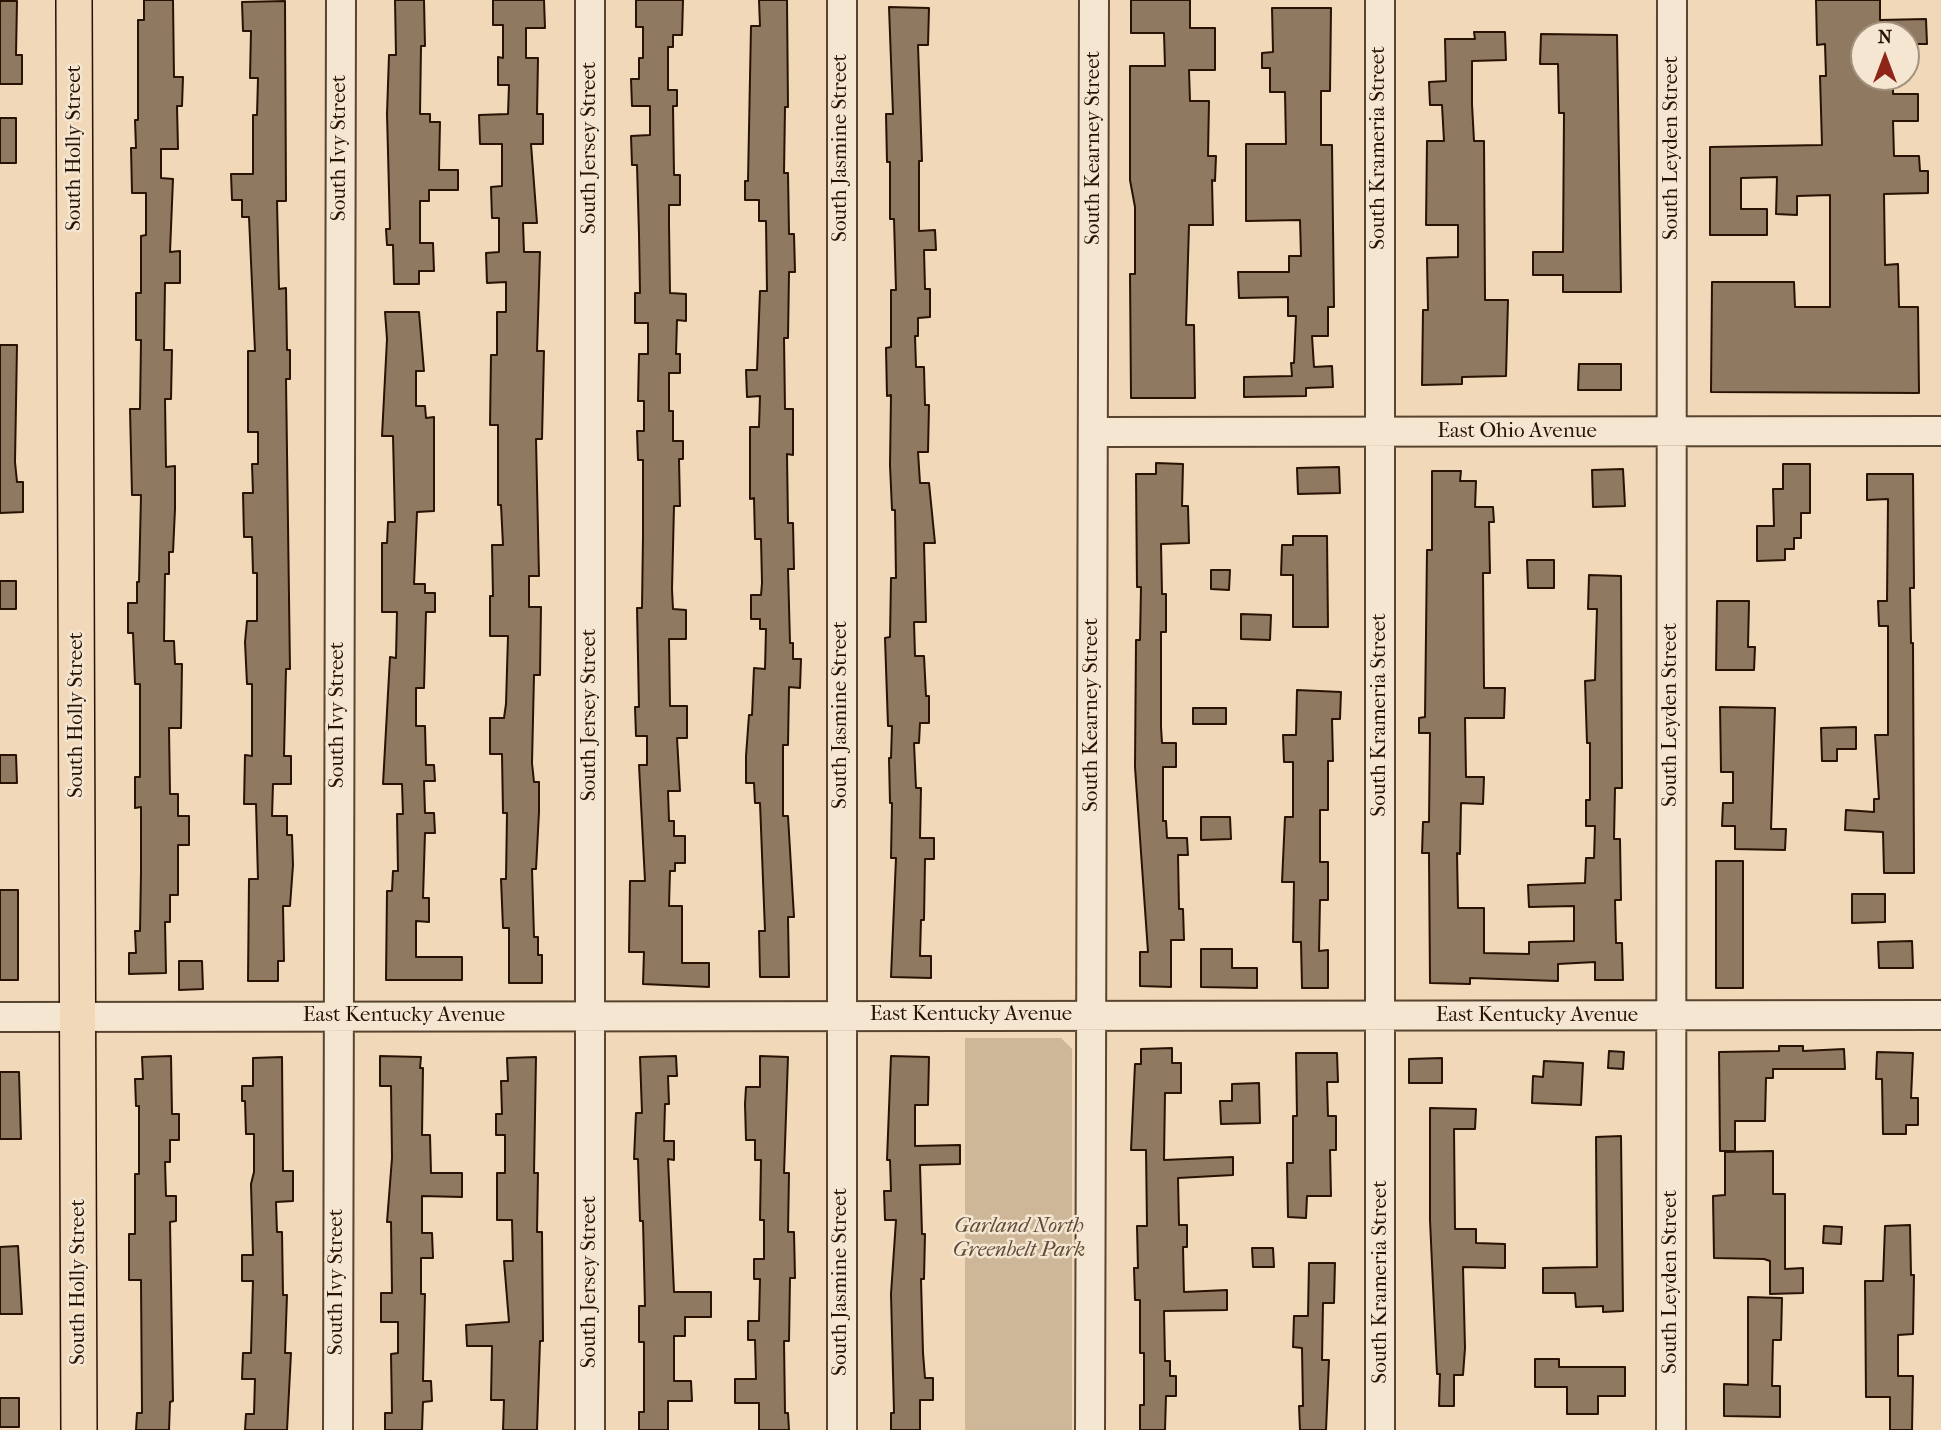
<!DOCTYPE html>
<html>
<head>
<meta charset="utf-8">
<style>
	body { margin:0 }
	#map { position:relative; width:1941px; height:1430px; overflow:hidden; background:#f0d8b8; font-family:"IM FELL French Canon",serif }
	canvas { display:block }
	.north { position:absolute; left:1850px; top:21px; width:70px; height:70px; box-sizing:border-box; background:#f5e6d1; border:2px solid #a3917f; border-radius:50%; rotate:0deg; font-size:19px; font-weight:700; line-height:28px; text-align:center; color:#271203 }
	.north::after { content:''; display:block; margin:auto; width:24px; height:32px; background:#8f2418; clip-path:polygon(50% 0,100% 100%,50% 72%,0 100%) }
</style>
</head>
<body>
<div id="map">
<canvas width="1941" height="1430"></canvas>
<div class="north">N</div>
</div>
<script>
const ctx = document.querySelector('canvas').getContext('2d');
ctx.lineJoin = 'round';
function fillPath(path, color) { ctx.fillStyle = color; ctx.fill(path, 'evenodd'); }
function stroke(path, color, width, dash) { ctx.strokeStyle = color; ctx.lineWidth = width; ctx.lineCap = dash ? 'butt' : 'round'; ctx.setLineDash(dash || []); ctx.stroke(path); }
function write(font, color, halo, rows, align = 'center') {
  ctx.font = font + ' "IM FELL French Canon",serif'; ctx.lineWidth = 5; ctx.setLineDash([]); ctx.textBaseline = 'middle'; ctx.strokeStyle = halo; ctx.fillStyle = color; for (const [text, x, y, turn = 0] of rows) {
    ctx.save(); ctx.translate(x, y); ctx.rotate((+turn || 0) * Math.PI / 180); ctx.textAlign = isNaN(turn) ? turn : align; if (halo) ctx.strokeText(text, 0, 0); ctx.fillText(text, 0, 0); ctx.restore();
  }
}
fillPath(new Path2D(`
	M965,1038H1061L1072,1049V1430H965Z`), '#ceb699');
const building = new Path2D(`
	M144,0H173L174,77H183L182,106H177L178,149H161V178L173,179L170,252L180,251V283H165L164,350H172L171,399H165L166,467L175,466V509L173,552H169V574H165L164,641H174L175,664H182L181,728H169L170,794H178V816H189V845H178V895H170V922H165L166,973L129,974V953H136L135,931H140L141,872V807L135,808V777H140V684H135L133,633H128V603H137V582H139L141,495H132L130,409H140L141,340H136V293H141V236L146,235V193H132L131,148H136L135,120H138V20H144Z
	M395,0H424L425,46H421L420,114H430V122H440L439,170H458V190H429V201H420V243H433L434,271H419V284H394L393,245H387L386,229H390L387,114L389,55H396Z
	M493,0H544L545,28H526V58H538L537,114H543V144H531L537,223H523L524,252H540L537,351H544L542,439H536L539,576H529V607H541L540,675H534L532,763L534,782H539V812L536,869H532L534,937H538V955H542V983H509V928H503L501,879H506L507,813H503L502,754H490V718H504L506,704L508,636H490V596H493L492,545H503L501,505H498V425H490L491,355H497V312H506V282L487,283L486,253L499,252V218H492L491,187L502,186V144H480L479,115L508,114L509,85H498V57L503,58V25H493Z
	M636,0H683L682,35H673V47H668V90H677V106H673L674,175H680V205H669V224L670,293L686,294V321L677,320L676,354H680V373H669V411H673V441H683V459H679L680,506H674L672,589L673,609L686,610V639H669L670,706H687V738H677L680,791H668L669,821H674V836H685V863H675V871H670L669,906H682V963H709V987L643,984L644,952H629L630,881H645L639,765H647V736H636L635,707H639L637,608H642L643,536V460H638L637,431H644V401H638L639,354H648V323H635V293H640L639,234L637,165H632L631,136L650,135V106H632L631,79H639V58H643V27H636Z
	M759,0H787L788,107H785L784,173H788L789,234H794L795,272H789L788,338H784L785,409H793V455L787,454L788,523H793L794,569H788L790,643H793V659H801L800,688L789,687L788,745H783V816H788L794,917H788L789,977H760L759,931H765L760,803H755L754,783H746V756L749,715H752L754,668L765,669L766,629H760V619H751V595H761L762,583L761,539H755L754,498L750,499V427H759L760,396L747,397L746,370H757L760,291H767L766,221H759V200H745V181H748L751,26H760Z
	M1131,0H1190V28H1215V70H1189L1190,101H1209L1208,156H1216L1215,181L1212,180L1213,225H1189L1186,325H1194L1195,398H1131L1130,274H1135V207L1130,180V66H1165L1164,33H1131Z
	M1816,0H1880V20L1926,19L1927,44H1906V35H1864V77H1893V94H1918V121H1893L1894,156H1919L1920,171H1928V193L1884,194L1885,265L1898,264L1899,307H1918L1919,393L1711,392L1712,282H1794L1795,307H1830V195L1797,196V215L1776,214L1777,177L1741,178V209H1767V235H1710V147L1822,145L1820,76H1826L1825,44L1817,45Z
	M0,1H17L16,55H22V84H0Z
	M285,1L286,201H277L279,289L286,288L287,350H290V379H286L290,669H286L284,756H291V784H273L272,816H287V835H292L293,865L290,906H283L284,961H278V981H248L249,879H258L256,804H244L245,755L252,756V684H247L245,642L247,621H257V573H253L252,537H244L243,493H253L252,464H258V432H248V351H255L249,217H242V200H232L231,174H253V115H257L258,78H250L251,31H243L242,2Z
	M889,7L929,8L928,45H918L922,161H919V231L935,230L936,250H924L925,289H930V317L918,318V336H915L916,367H924L925,405H929L928,452H918L920,483H929L935,543H924L926,622H914L915,656H924L926,696H929V723H920L919,743H914L916,788H921L920,838H934V859H925L924,920H921L920,956H931V978L891,977L896,858H891L892,803H890L889,758H891L892,726H888L885,638L890,637L891,578H896L895,510H892L890,465L891,395L887,396L886,348L891,347V290H896L894,219H890V162H887L886,114H893Z
	M1272,8H1331L1330,91H1321V145H1332L1334,307H1328V336H1312L1314,367L1332,366L1333,387L1306,388V396L1244,397V377L1292,376L1291,363H1294L1296,316H1288V297L1239,298L1238,272H1289V256H1301L1300,220L1246,221V144H1286L1285,92H1270V68H1262V53L1273,52Z
	M1474,32H1505L1506,60L1472,61V104L1474,141H1484L1485,300H1508L1506,376L1462,377V384L1422,385L1423,310H1428L1427,258L1458,257V225H1426L1427,141H1444L1442,105H1430L1429,82L1446,81L1445,39H1475Z
	M1541,34L1617,35L1621,292H1563V275H1533V252H1563L1564,113H1559L1558,64H1540Z
	M0,118H16V163H0Z
	M385,312H419L424,371H416V406H425L426,418L434,417V511L417,512L414,584H425V593H435V612H426L424,688H416V726H425L426,765H434L435,781H424L425,813H434L435,833H425L423,898H429V922L416,921V957H462V980H386L387,891H392L393,871H398L397,814H403L402,784H383L390,657L396,658L397,612H382V543H387L388,522H395L393,436H382L387,339Z
	M0,345H17L15,462L17,482H23V512L0,513Z
	M1579,364H1621V390H1578Z
	M1156,463L1183,464L1182,506H1188L1189,543L1161,544L1162,594H1166V632H1161V727L1162,743H1176V767H1163V821H1166L1167,838H1187L1188,855H1178L1179,909H1183L1184,940H1171V987L1140,986V952H1148L1135,767L1136,640H1140L1141,587H1137L1136,474H1156Z
	M1783,464H1810V513H1801V538H1794V549H1785V560L1757,561V526H1774L1773,489H1783Z
	M1339,467L1340,493L1298,494L1297,468Z
	M1623,469L1625,506L1593,507L1592,470Z
	M1432,471H1461L1460,481H1476L1475,507H1493L1494,522H1489L1490,573H1483L1484,688H1505L1504,718H1465L1466,777H1484L1483,804L1461,803L1460,854L1457,853L1458,908H1484V953L1529,954V942L1574,941V906L1529,907L1528,885L1585,883L1586,858H1594L1595,826H1586V800H1590V743H1587L1585,681L1595,680L1597,609H1588L1589,575L1621,576L1622,788H1615L1614,839H1620L1621,900H1615L1616,943H1622L1623,980H1595V962L1558,964V981L1470,978V984L1430,983L1429,853H1422L1423,822H1429L1430,733H1419V718L1425,717L1427,550H1432Z
	M1867,474H1913L1914,588H1910L1911,643H1913L1914,873H1884L1883,832L1845,830L1846,810L1874,812V799H1879L1875,735H1888V626H1879L1878,601H1887L1888,499L1867,500Z
	M1293,536H1327L1328,627H1293V575H1281L1282,545H1293Z
	M1527,560H1554V588H1528Z
	M1211,570H1230L1229,590L1211,589Z
	M0,581H16V609H0Z
	M1717,601H1749L1748,647H1755L1754,670H1716Z
	M1241,614L1271,615L1270,640L1241,639Z
	M1297,690L1341,692L1340,719H1332L1333,761H1328V810H1320V862H1328V900H1320L1319,951L1328,950V988H1302L1301,942H1293L1294,882H1282L1285,817H1293V762H1284L1283,735H1296Z
	M1720,707L1775,708L1771,829H1786L1785,850L1735,849V826H1722L1723,803H1733V772H1721Z
	M1193,708H1226V724H1193Z
	M1856,727V749H1837V761H1822L1821,728Z
	M0,755H16L17,783H0Z
	M1201,817H1230L1231,839L1201,840Z
	M1716,861H1743V988H1716Z
	M0,890H18V980H0Z
	M1852,894H1885V922L1852,923Z
	M1912,941L1913,968H1879L1878,942Z
	M1201,949H1232V968H1257V988L1201,987Z
	M179,961H202L203,989L179,990Z
	M1779,1046H1803V1051L1844,1049L1845,1069H1773V1078H1766L1765,1121H1735V1151H1720L1719,1052L1779,1051Z
	M1172,1048V1063H1181V1093H1165L1164,1160L1233,1157V1175L1178,1178L1179,1225H1187V1247H1183L1184,1292L1227,1290V1310L1164,1311L1165,1361H1170V1376H1176V1396H1166L1165,1430H1140V1405H1144V1353H1140V1300H1135L1134,1268H1138L1137,1226H1147L1146,1150H1131L1135,1064H1141V1049Z
	M1609,1051L1624,1052L1623,1069L1608,1068Z
	M1877,1052L1913,1053L1911,1098H1918V1125H1906V1134H1883L1882,1079H1876Z
	M1296,1053H1337L1338,1082H1327L1328,1116H1336V1150H1330L1331,1196H1307L1306,1218L1288,1217L1287,1163H1293V1116H1297Z
	M171,1056L172,1114H179V1140H170V1162H165L166,1196H176V1221L170,1222L173,1401L170,1402L169,1430H136L137,1413H142L141,1280H129V1234H135V1174H139V1106H136L135,1079H143L142,1057Z
	M380,1056L421,1057L420,1068H423L422,1135H430L431,1173H462V1197L422,1196V1233H432L433,1258H421V1294H425L423,1381H431L432,1401L423,1402L422,1430H385V1413H392L391,1354L398,1353V1322H381V1293H392L391,1222H387L392,1158L391,1086H380Z
	M676,1056L677,1076H668L669,1104H665L664,1141H674V1160L668,1159L674,1292H711V1317H685V1336H674V1381H691L692,1401H668V1430H639V1412H644V1342H639V1306H645L643,1221H640L638,1159H634L636,1113H642L640,1057Z
	M760,1056L788,1057L784,1173H789L788,1232H794L795,1278H790L789,1341H784L785,1413H788L789,1430H759V1403H735V1379H756L755,1340H748V1321H759L760,1279H754V1259H764V1220H760L761,1160H755V1140H746L745,1104L746,1087H760Z
	M891,1056L929,1057L928,1105H915V1146L960,1145V1164L920,1165L922,1234H925L924,1279H921L923,1353L925,1378H933V1400H920V1430H891V1413H894L891,1294L896,1220H885L884,1191H891L890,1160H887Z
	M282,1057L283,1171H293V1201L276,1202L277,1232H282L283,1295H287L285,1353H291L287,1430H245L246,1414H254L255,1379H242L243,1353H251L253,1281H242V1255H253L251,1184L254,1172V1134H246L245,1101H242V1086H253V1058Z
	M536,1057L534,1173H538L537,1232H542L543,1341H540L537,1430H503L504,1400H491L492,1346H467L466,1325L509,1322L504,1261H513L512,1220H497V1173H505V1135H496V1114H502L501,1081H508L507,1058Z
	M1442,1058V1083H1409V1059Z
	M1544,1061L1583,1063L1581,1105L1532,1103L1533,1076L1543,1077Z
	M0,1072H19L21,1139H0Z
	M1259,1083L1260,1123L1221,1124L1220,1101H1232V1084Z
	M1430,1108L1476,1109L1475,1129H1454L1455,1229H1476V1243L1505,1244V1268L1463,1267L1465,1348L1463,1375H1454V1406H1439L1440,1374H1437L1430,1220Z
	M1621,1136L1623,1311L1603,1312V1306L1576,1307L1575,1293H1543V1268L1597,1267L1596,1137Z
	M1773,1151V1194H1785V1269L1803,1268V1293L1770,1294V1261L1764,1259L1714,1258L1713,1196L1725,1195V1152Z
	M1910,1225L1911,1275H1914L1913,1334L1898,1335V1376H1913L1912,1430H1890V1397H1866L1865,1281H1883L1885,1226Z
	M1824,1226L1842,1227L1841,1244L1823,1243Z
	M18,1246L22,1314H0V1247Z
	M1252,1248H1273L1274,1267H1253Z
	M1309,1263H1335L1334,1303H1323L1322,1360H1329L1326,1430H1300L1299,1406H1303L1302,1348L1293,1347L1294,1316H1308Z
	M1748,1297L1782,1298L1781,1340H1773L1772,1386H1780V1417L1724,1416V1384L1748,1385Z
	M1535,1359H1559V1367H1625V1396H1598V1414H1567V1387H1535Z
	M0,1398H19V1427H0Z`);
fillPath(building, '#907961');
stroke(building, '#271203', 2);
const minor = new Path2D(`
	M590,0V1430
	M1380,0V1430
	M1093,432L1941,431
	M0,1017L1941,1015
	M338,1430L341,0
	M842,1430V0
	M1090,1430L1094,0
	M1671,1430L1672,0`);
const major = new Path2D(`
	M74,0L79,1430`);
stroke(minor, '#594430', 32);
stroke(major, '#271203', 38);
stroke(minor, '#f5e6d1', 28);
stroke(major, '#f0d8b8', 35);
write('21px', '#271203', '#f5e6d1', [
	["South Holly Street",75,148,-90],
	["South Ivy Street",340,148,-90],
	["South Jersey Street",590,148,-90],
	["South Jasmine Street",841,148,-90],
	["South Kearney Street",1094,148,-90],
	["South Krameria Street",1379,148,-90],
	["South Leyden Street",1672,148,-90],
	["East Ohio Avenue",1517,432],
	["South Holly Street",77,715,-90],
	["South Ivy Street",338,715,-90],
	["South Jersey Street",590,715,-90],
	["South Jasmine Street",841,715,-90],
	["South Kearney Street",1092,715,-90],
	["South Krameria Street",1380,715,-90],
	["South Leyden Street",1671,715,-90],
	["East Kentucky Avenue",971,1015],
	["East Kentucky Avenue",404,1016],
	["East Kentucky Avenue",1537,1016],
	["South Holly Street",79,1282,-90],
	["South Ivy Street",337,1282,-90],
	["South Jersey Street",590,1282,-90],
	["South Jasmine Street",841,1282,-90],
	["South Krameria Street",1381,1282,-90],
	["South Leyden Street",1671,1282,-90]
]);
write('italic 21px', '#614b38', '#f5e6d1', [
	["Garland North",1019,1227],
	["Greenbelt Park",1019,1251]
]);
</script>
</body>
</html>
